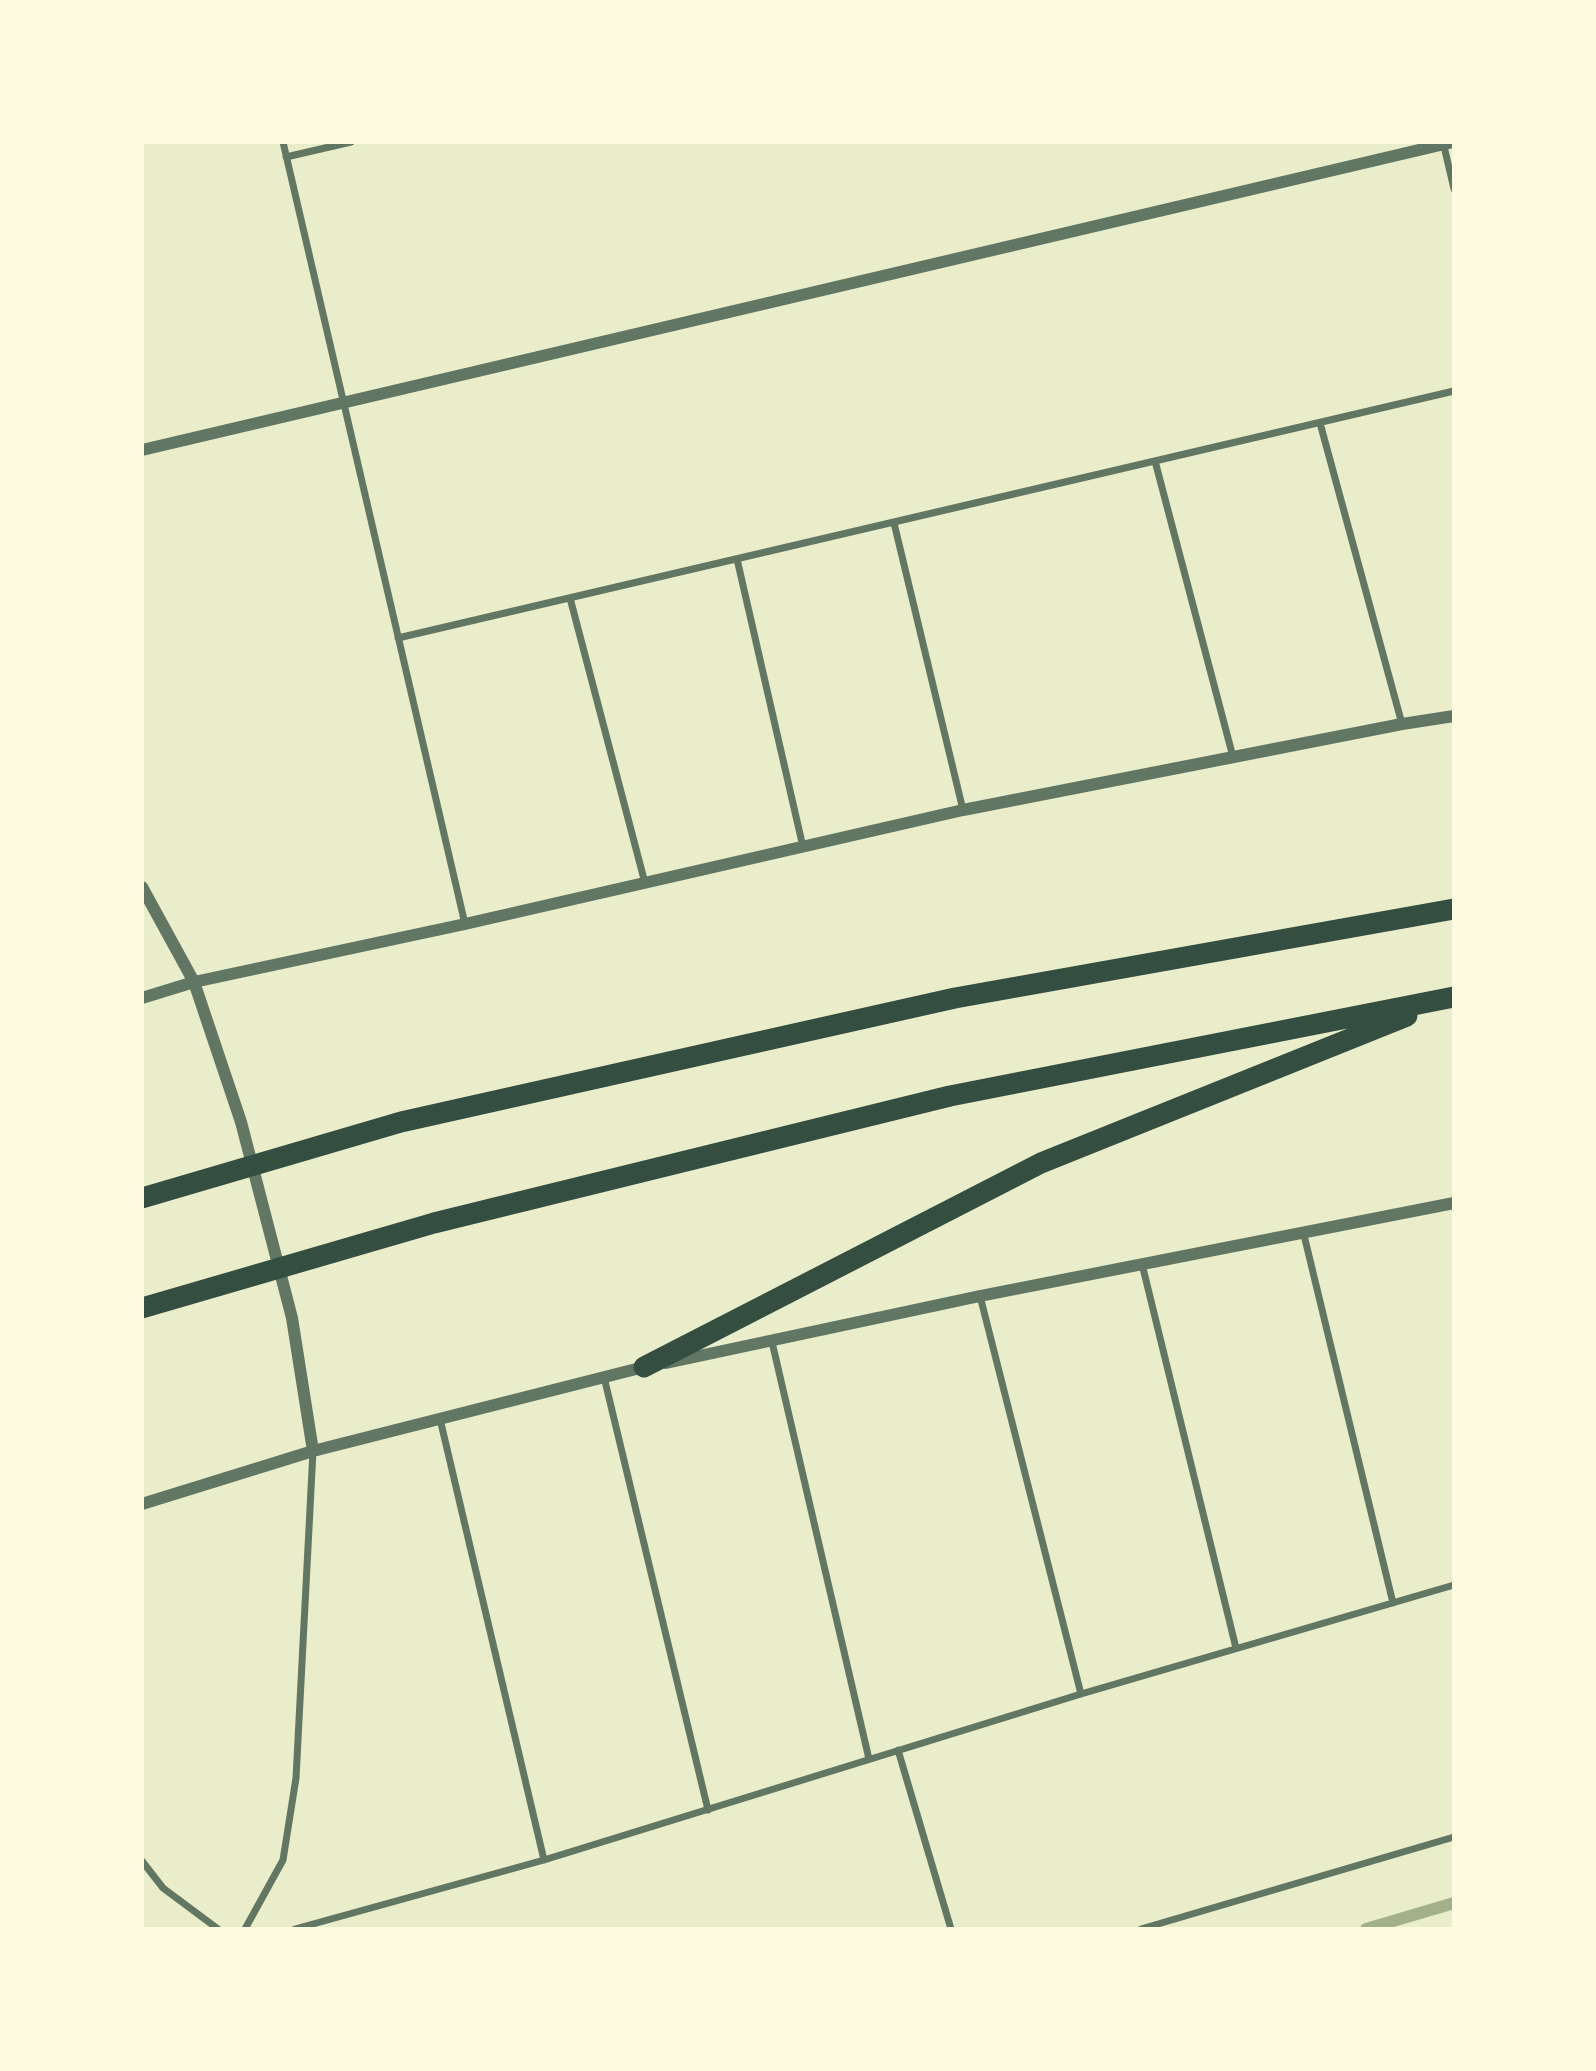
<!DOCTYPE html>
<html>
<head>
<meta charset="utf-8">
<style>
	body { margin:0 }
	#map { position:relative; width:1596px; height:2071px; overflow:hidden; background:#e9edc9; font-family:Helvetica,sans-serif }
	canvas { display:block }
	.frame { position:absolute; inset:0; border:144px solid #fefae0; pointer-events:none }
</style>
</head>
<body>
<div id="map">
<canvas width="1596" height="2071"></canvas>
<div class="frame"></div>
</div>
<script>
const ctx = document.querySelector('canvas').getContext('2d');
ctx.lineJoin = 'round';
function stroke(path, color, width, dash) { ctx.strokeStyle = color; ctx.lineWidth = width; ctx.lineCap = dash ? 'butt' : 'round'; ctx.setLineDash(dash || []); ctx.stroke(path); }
stroke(new Path2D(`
	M1366,1929L1454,1903`), '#a3b18a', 12);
stroke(new Path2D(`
	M283,142L465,924
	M1443,142L1454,189
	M286,157L351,142
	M1320,423L1402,724
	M1155,461L1233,757
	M894,523L963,810
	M737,559L803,847
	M570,598L645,883
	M398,638L1454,391
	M1303,1231L1393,1603
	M1142,1264L1236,1648
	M980,1296L1081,1694
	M772,1342L869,1759
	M604,1377L708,1810
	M440,1419L544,1860
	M898,1750L951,1929
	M142,1861L163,1888L218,1929
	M245,1929L283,1860L296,1778L313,1451
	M295,1929L544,1860L1081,1694L1454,1585
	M1141,1929L1454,1837`), '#617663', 7);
stroke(new Path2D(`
	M142,450L1453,142
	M142,887L194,982L241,1122L292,1318L313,1451
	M142,998L194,982L465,924L963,810L1402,724L1454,716
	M666,1363L980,1296L1454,1203
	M142,1504L313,1451L648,1366`), '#617663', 12);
stroke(new Path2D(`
	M142,1198L401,1122L955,998L1454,909
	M142,1308L434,1223L950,1096L1454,997
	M644,1367L1041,1163L1407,1016`), '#344e41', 21);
</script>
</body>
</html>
